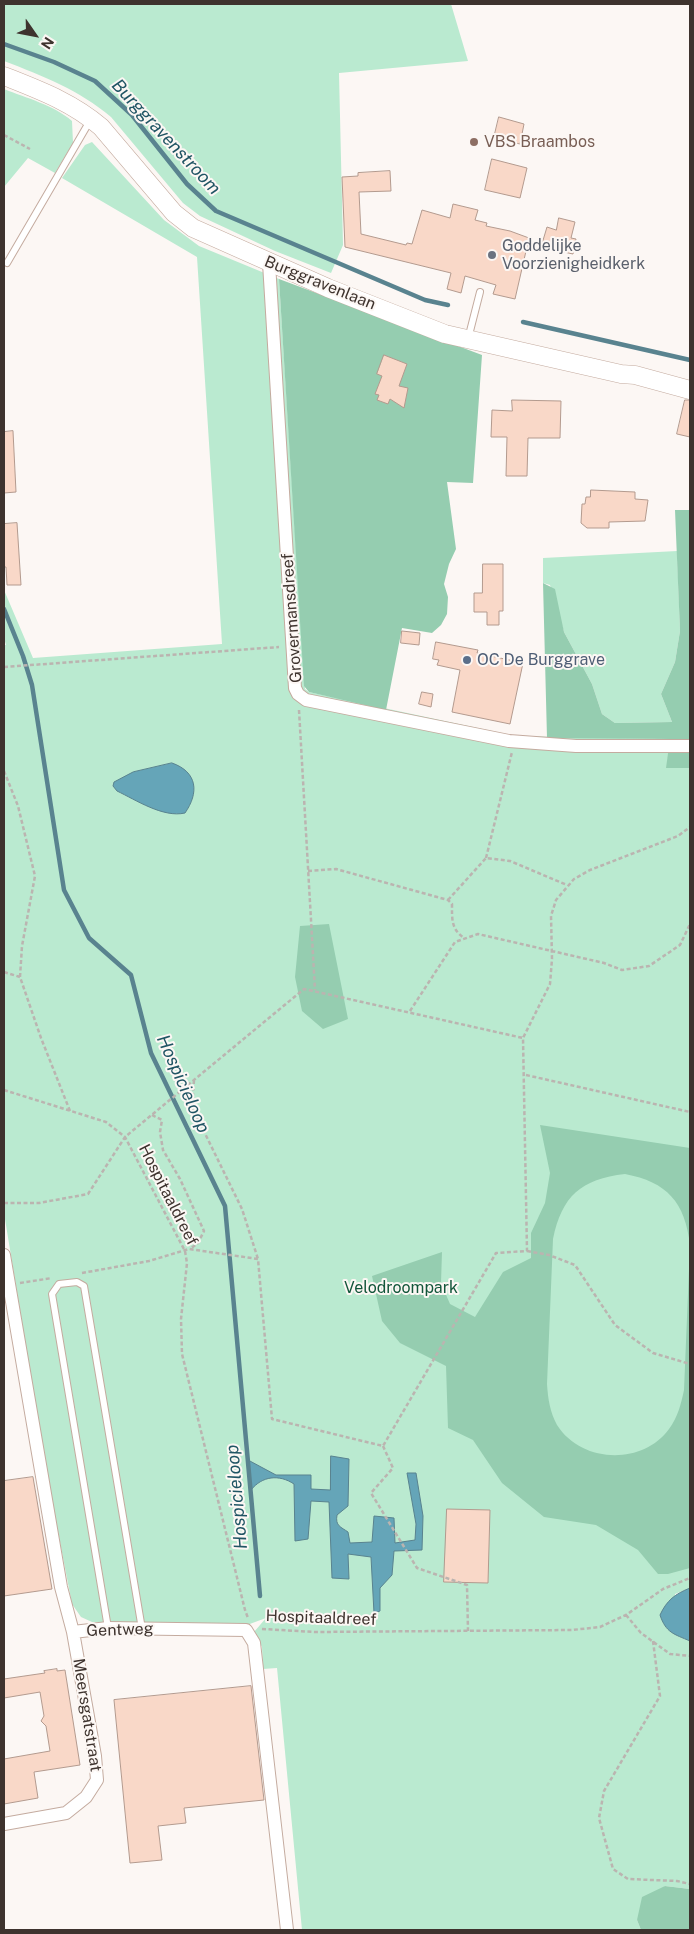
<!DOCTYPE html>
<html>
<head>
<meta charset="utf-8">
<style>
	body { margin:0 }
	#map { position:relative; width:694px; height:1934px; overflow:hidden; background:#fcf7f4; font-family:"Public Sans",sans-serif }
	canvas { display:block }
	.frame { position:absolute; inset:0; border:5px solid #3e332e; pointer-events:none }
	.north { position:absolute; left:10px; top:10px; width:50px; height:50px; -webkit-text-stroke:4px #fcf7f4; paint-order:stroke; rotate:123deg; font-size:14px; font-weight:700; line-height:20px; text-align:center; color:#3e332e }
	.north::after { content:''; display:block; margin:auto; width:18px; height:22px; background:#3e332e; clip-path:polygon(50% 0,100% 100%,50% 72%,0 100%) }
</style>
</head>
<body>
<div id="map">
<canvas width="694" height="1934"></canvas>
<div class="frame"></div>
<div class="north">N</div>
</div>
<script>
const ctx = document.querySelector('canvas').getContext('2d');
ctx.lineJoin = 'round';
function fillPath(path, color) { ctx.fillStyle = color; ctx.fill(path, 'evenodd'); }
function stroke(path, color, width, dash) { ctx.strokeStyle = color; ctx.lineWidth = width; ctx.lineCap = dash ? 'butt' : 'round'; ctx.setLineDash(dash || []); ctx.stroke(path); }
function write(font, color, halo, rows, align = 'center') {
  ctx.font = font + ' "Public Sans",sans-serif'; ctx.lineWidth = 4; ctx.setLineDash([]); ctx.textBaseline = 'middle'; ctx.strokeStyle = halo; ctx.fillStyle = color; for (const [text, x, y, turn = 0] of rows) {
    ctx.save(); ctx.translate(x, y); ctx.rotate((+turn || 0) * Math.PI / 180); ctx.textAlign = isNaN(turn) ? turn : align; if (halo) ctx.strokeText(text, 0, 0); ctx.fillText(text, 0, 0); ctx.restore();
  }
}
fillPath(new Path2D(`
	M4,4H451L468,61L339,73L343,245L331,273L275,251L200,216L183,203L111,117C79,90 43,76 4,61Z
	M4,89C26,98 54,105 72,121L73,143L55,173L28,158L4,187Z
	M92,142L164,220L199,246L279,279L305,689L309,692L515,736L670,739L667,767L690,768V1588L675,1594V1634L690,1641V1889L665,1886L637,1920L641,1930H302L277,1668L263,1669L262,1647L254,1632L266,1618L247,1625L92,1622L81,1617L72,1604L47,1475L4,1213V645H6L4,638V590L33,658L222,644L197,257L62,178L85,145Z
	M677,551L680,631L675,662L661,694L672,722L615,723L602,714L592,684L564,632L550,585L543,583V558Z`), '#baead0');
fillPath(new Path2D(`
	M279,279L482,355L473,483L447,482L456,549L449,564L444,584L448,597L447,614L441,625L432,633L402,628L386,710L309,692L304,686Z
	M675,510H690V768H666L670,739L547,738L543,583L555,589L564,632L592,684L602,714L615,723L672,722L661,694L675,662L680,631Z
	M329,924L348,1019L323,1029L302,1011L295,977L300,926Z
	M540,1125L690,1148V1568L668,1574H658L638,1550L596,1525L544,1517L502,1483L473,1440L448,1428L446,1366L400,1343L382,1321L372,1276L442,1252L441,1283L450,1304L475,1317L503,1272L531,1258V1233L545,1203L550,1173ZM625,1174C667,1182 685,1202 690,1245L684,1390C681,1404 678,1417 669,1429C642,1466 581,1463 557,1425C550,1412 548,1399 547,1384L553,1239C562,1196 581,1179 625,1174Z
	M665,1886L690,1889V1930H641L637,1920L642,1897Z`), '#95cdb0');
const water = new Path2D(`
	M172,763C198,772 199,793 185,813C163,818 136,800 117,791L113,786L114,782L133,772Z
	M331,1456L349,1459L348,1506L337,1515C335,1526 341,1527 348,1532L350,1543L372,1542L374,1516L394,1518L395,1543L415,1540L416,1524L407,1473H416L423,1516L422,1550L394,1551L392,1575L380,1588V1611L374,1613L371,1557L348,1554L349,1579L332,1578L329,1502L311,1501L308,1539L295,1541L294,1484C279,1474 262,1476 251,1490L248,1460L276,1475H311V1489L330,1490Z
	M690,1588V1641C674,1634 666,1633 660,1615C667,1600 675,1594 690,1588Z`);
fillPath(water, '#65a5b8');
stroke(water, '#59838f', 1);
stroke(new Path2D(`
	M4,44L54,62L95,81L132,115L187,184L216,211L425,300L448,305
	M523,322L690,360
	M4,609L23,656L32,685L64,890L89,938L131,975L151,1053L225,1206L260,1596`), '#59838f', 4.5);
const building = new Path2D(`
	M499,117L524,124L520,144L494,138Z
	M492,159L527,168L520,198L485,190Z
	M390,171L391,191L359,192L361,234L406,245L407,243L412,244L422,210L450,218L453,204L478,210L475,220L487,223L486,226L510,231L529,238L515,299L493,294L496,285L465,276L461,293L447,289L451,273L345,247L342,177L358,176V173Z
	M559,218L575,222L571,238L576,239L573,254L541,247L547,227L556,230Z
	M384,355L407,364L399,386L408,388L404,408L390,399L388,404L377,400L379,395L375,394L382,376L377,374Z
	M512,400L561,401L560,438H528L527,476H506L507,437H491L492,410L512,411Z
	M685,400H690V437L677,434Z
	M13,431L16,492L4,493V432Z
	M591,490L635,492V499L648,500L645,521L609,522V528H587L581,523L582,504H585L586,497H590Z
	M17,523L21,585H7L6,567H4V524Z
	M483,564H503V611H499V625H487V612H474V593H482Z
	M402,631L420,633L419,645L401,643Z
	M436,642L478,650L477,653L523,663L510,724L452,712L460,670L437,665L439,660L433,659Z
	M422,692L433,694L431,707L419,704Z
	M33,1477L52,1589L4,1596V1481Z
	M447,1509L490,1510L488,1583L444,1582Z
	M57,1669V1671L65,1670L80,1765L34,1772L38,1798L4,1804V1759L50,1751L46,1726L41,1721L44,1716L40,1692L4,1698V1679L45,1673L44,1671Z
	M251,1686L264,1800L184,1808L186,1823L158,1826L162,1860L130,1863L114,1700Z`);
fillPath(building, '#f9d8c8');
stroke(building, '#b39a8e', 1);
const service = new Path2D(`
	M7,263L91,119
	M468,339L480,292
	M108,1628L52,1294L59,1284L77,1282L84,1286L142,1629`);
const minor = new Path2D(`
	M269,263L295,688L298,694L306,700L509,741L576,746H690
	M4,1255L61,1587L73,1632L108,1628L246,1630L254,1643L287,1930
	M4,1824L66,1813L86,1797L97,1780L95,1756L73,1632`);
const secondary = new Path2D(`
	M4,76C39,90 72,102 101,127L174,213L193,228L328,288L445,334L621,374L635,375L690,390`);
stroke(service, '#c4ab9f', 8);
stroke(minor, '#c4ab9f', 14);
stroke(secondary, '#c4ab9f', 19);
stroke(new Path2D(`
	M4,135L30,149
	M4,667L279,647
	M299,710L315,990
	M4,771L18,806L35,876L22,946L20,977L41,1038L70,1111
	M486,858L512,752
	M308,871L336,869L448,900L452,904C452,919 451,929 464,938
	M448,900L486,858L510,861L567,885
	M4,972L20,977
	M410,1011L455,942L478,934L604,963L622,970L649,966L680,945L690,924
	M526,1075L690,1112
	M194,1080L192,1107L242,1209L258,1259
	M4,1090L106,1122L125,1137L185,1251L187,1263L181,1319L182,1354L245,1610L248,1618
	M152,1115L162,1120L160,1132L163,1150L180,1179L204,1231L198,1243L190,1249
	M4,1203H39L88,1194L125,1137L304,989L523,1038
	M527,1251L549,1255L575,1265L615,1325L653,1353L690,1364
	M82,1273L149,1261L189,1249L258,1259L272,1419L383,1446L496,1253L527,1251L523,1038L550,984L552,959L551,916L556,900L574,879L590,870L678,836L690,827
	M20,1283L52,1278
	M383,1446L393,1468L371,1493L417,1568L467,1585L468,1631
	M626,1615L641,1633L670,1654L690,1656
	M262,1629L315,1632L572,1630L600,1627L626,1615L663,1589L690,1578
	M653,1641L660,1696L604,1791L599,1818L613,1869L628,1879L677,1881L690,1884`), '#bbb4b0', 2.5, [4, 2.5]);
stroke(service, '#fff', 6);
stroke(minor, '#fff', 12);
stroke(secondary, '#fff', 18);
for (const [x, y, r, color] of [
	[474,142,5,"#8d6e63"],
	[492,255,5,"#6b7280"],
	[467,660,5,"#5c6f8a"]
]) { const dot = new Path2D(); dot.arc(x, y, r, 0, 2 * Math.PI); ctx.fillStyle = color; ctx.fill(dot); stroke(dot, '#fcf7f4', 2); }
write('16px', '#785e54', '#fcf7f4', [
	["VBS Braambos",484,142]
], 'left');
write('16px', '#5b616d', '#fcf7f4', [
	["Goddelijke",502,246],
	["Voorzienigheidkerk",502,264]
], 'left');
write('16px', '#3e332e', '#fcf7f4', [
	["Burggravenlaan",320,283,22],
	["Grovermansdreef",292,618,-94],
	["Hospitaaldreef",168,1195,63],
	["Hospitaaldreef",321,1618,2],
	["Gentweg",120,1630,-2],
	["Meersgatstraat",87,1715,81]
]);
write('16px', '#4e5e75', '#fcf7f4', [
	["OC De Burggrave",477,660]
], 'left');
write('16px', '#12563a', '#fcf7f4', [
	["Velodroompark",401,1288]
]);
write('italic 18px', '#205564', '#fcf7f4', [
	["Burggravenstroom",166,137,47],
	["Hospicieloop",183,1084,66],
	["Hospicieloop",237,1497,-95]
]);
</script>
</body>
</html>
